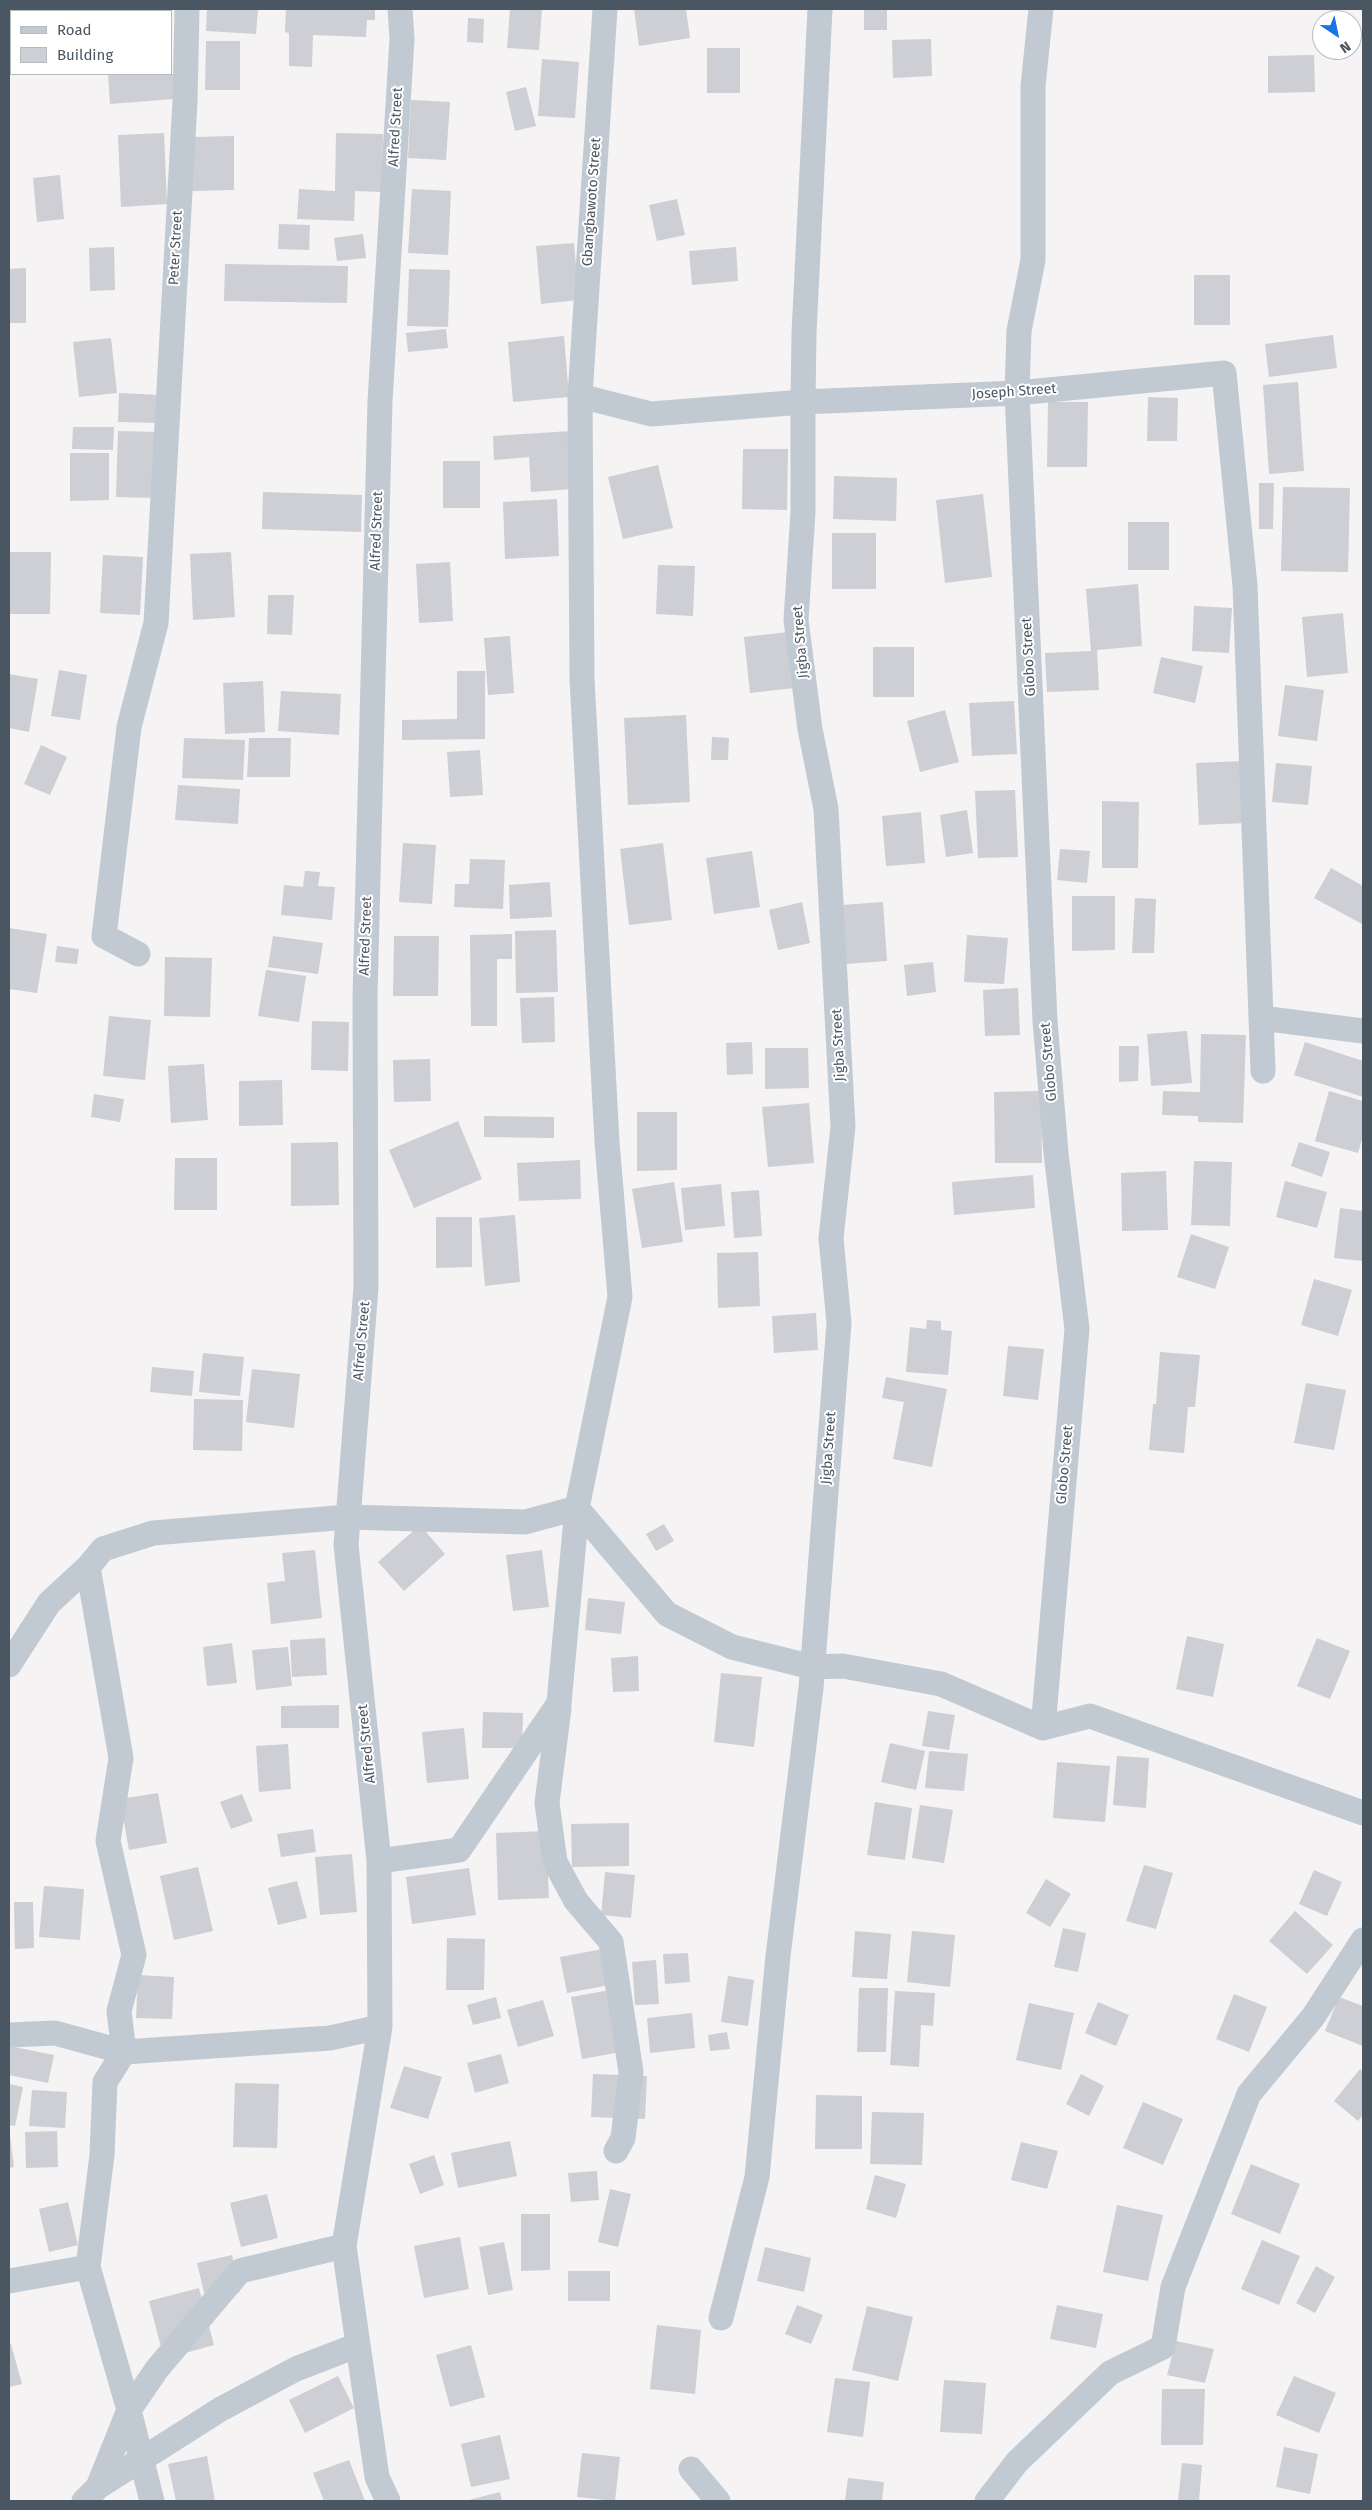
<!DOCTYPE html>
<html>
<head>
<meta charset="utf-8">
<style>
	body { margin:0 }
	#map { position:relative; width:1372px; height:2510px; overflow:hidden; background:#f5f3f3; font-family:"Fira Sans",sans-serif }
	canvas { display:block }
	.frame { position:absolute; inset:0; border:10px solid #4a5661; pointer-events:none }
	.legend { position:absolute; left:10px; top:10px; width:162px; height:65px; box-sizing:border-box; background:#fff; border:1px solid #b7bbc0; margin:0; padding:6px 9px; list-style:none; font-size:15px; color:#4a5661 }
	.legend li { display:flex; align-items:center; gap:10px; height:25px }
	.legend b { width:25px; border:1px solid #b7bbc0 }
	.north { position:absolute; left:1312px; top:10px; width:50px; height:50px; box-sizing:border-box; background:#fff; border:1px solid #b7bbc0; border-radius:50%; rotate:146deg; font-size:14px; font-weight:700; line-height:20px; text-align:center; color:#4a5661 }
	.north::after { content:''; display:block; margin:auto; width:18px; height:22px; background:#1a73e8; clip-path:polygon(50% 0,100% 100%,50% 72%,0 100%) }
</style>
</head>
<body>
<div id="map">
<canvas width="1372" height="2510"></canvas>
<div class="frame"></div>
<ul class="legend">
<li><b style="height:6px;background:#c1cad2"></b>Road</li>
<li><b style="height:14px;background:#cdcfd5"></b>Building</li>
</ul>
<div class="north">N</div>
</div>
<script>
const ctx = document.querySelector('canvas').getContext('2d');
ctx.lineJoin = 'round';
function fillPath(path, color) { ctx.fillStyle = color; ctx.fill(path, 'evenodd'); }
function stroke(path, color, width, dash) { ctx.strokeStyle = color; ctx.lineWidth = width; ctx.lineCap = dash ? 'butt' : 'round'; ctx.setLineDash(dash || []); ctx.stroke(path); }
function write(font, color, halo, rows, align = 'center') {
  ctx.font = font + ' "Fira Sans",sans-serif'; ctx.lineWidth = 4; ctx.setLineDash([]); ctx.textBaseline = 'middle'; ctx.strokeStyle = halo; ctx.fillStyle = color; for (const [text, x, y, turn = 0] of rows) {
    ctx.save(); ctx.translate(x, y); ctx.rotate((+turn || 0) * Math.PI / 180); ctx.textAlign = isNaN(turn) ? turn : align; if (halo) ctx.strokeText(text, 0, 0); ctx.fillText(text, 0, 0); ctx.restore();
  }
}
fillPath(new Path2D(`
	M207,9H258L256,34L206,31Z
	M286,9H375V20H367L366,37L313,35L312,67L289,66V33L285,32Z
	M510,9H542L539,50L507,48Z
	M634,9H686L690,38L639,46Z
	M887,9V30H864V10Z
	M468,18L484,19L483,43L467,42Z
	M931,39L932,76L893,78L892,40Z
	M206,41H240V90H205Z
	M707,48H740V93H707Z
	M1314,55L1315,92L1268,93V56Z
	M542,59L579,62L575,118L538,116Z
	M108,74H173L174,99L110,104Z
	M526,87L536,126L515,131L506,92Z
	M411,100L450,102L446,160L408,158Z
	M164,133L167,204L121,207L118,135Z
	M336,133L383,134L382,192L355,191L354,221L297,219L299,189L335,191Z
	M234,136V190L192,191L191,137Z
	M60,175L64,219L37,222L33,178Z
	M412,189L451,191L448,255L408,253Z
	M677,199L685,235L657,241L649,205Z
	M279,224L310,225L309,250L278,249Z
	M363,234L366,258L337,261L334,238Z
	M574,243L579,300L541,304L536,246Z
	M114,247L115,290L90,291L89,248Z
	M736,247L738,281L692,285L689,251Z
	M225,264L348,266L347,303L224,301Z
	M26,268V323H9V269Z
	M409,269L450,270L448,327L407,326Z
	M1194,275H1230V325H1194Z
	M446,329L448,348L408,352L406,333Z
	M1333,335L1337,368L1269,377L1265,344Z
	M564,336L569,397L513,402L508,342Z
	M111,338L117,393L79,397L73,342Z
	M1298,382L1304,471L1269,474L1263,385Z
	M119,393L161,395V423L118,422Z
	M1148,397L1178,398L1177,441H1147Z
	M1048,402H1088L1087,467H1047Z
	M73,427H114L113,450L72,449Z
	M118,431L158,432L157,498L116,497Z
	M570,431L574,489L531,492L529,457L494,460L493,436Z
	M743,449H788L787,510L742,509Z
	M70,453H109V500L70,501Z
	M443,461H480V508H443Z
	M658,465L673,528L623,539L608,477Z
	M834,476L897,478L896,521L833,519Z
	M1259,483H1274L1273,529H1259Z
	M1283,487L1350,488L1348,572L1281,571Z
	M263,492L362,495L361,532L262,529Z
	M983,494L992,577L945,583L936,500Z
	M557,499L559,556L505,559L503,502Z
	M1128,522H1169V570H1128Z
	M832,533H876V589H832Z
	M9,552H51L50,614H9Z
	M231,552L235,617L193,620L190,554Z
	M103,555L143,557L140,615L100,613Z
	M450,562L453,621L419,623L416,564Z
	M658,565L695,566L693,616L656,614Z
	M1138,584L1142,646L1097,650L1099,690L1047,692L1045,653L1091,651L1086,589Z
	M268,595H294L292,635L267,634Z
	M1194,606L1232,608L1229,653L1192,651Z
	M1343,613L1348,673L1307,677L1302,617Z
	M788,632L794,688L750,693L744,637Z
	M510,636L514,693L488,695L484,638Z
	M873,647H914V697H873Z
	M1161,657L1203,666L1195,703L1153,693Z
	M59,670L87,675L80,720L51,716Z
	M457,671H485V739L402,740V720L457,719Z
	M9,674L38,679L29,732L9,728Z
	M263,681L265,732L225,734L223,683Z
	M1285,685L1324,690L1317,741L1278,736Z
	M281,691L341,694L339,735L278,731Z
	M1014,701L1017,754L972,756L969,703Z
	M945,710L959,762L920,772L907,721Z
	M686,715L690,802L628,805L624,718Z
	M712,737L729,738L728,760H711Z
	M184,738L245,740L243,780L182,778Z
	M249,738H291L290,777H247Z
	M41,745L67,757L50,795L24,784Z
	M480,750L483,795L450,797L447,752Z
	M1243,761L1245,823L1199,825L1196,763Z
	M1276,763L1312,766L1308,805L1272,802Z
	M178,785L240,789L238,824L175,820Z
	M1015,790L1018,857L978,858L975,791Z
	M1102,801L1139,802L1138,868H1102Z
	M967,810L973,853L946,857L940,815Z
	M921,812L925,863L886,866L882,816Z
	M403,843L436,845L432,904L399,902Z
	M663,843L672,920L629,925L620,849Z
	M1060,849L1090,851L1087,883L1057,880Z
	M752,851L760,907L714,914L706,858Z
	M470,859L505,860L503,909L454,907L455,884H469Z
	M1331,868L1363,886L1362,924L1314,898Z
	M305,871L320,872L318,886L335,887L332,920L281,915L284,885L303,887Z
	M550,882L552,917L510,919L509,885Z
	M1072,896H1115V950L1072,951Z
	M1135,898L1156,899L1154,953H1132Z
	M802,902L810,943L778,950L769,910Z
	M883,902L887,961L845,964L842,905Z
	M9,928L47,934L37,993L9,989Z
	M556,930L558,992L516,993L515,931Z
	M512,934V959H497V1026H471L470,935Z
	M967,935L1008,938L1004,984L964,982Z
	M273,936L323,943L318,974L268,967Z
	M394,936H439L438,996H393Z
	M57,946L79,949L77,964L55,962Z
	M165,957L212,958L210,1017L164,1016Z
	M933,962L936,992L907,996L904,965Z
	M266,970L306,976L299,1022L258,1016Z
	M1018,988L1020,1035L985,1036L983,990Z
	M554,997L555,1042L522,1043L520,998Z
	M109,1016L151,1020L145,1080L103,1076Z
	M312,1021L349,1022L348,1071L311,1070Z
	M1187,1031L1192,1083L1151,1086L1147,1034Z
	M1201,1034L1246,1035L1243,1123L1198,1122V1116L1162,1115L1163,1091L1200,1092Z
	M752,1042L753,1074L727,1075L726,1043Z
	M1305,1042L1363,1061V1097L1294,1075Z
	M1119,1046H1139L1138,1081L1119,1082Z
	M765,1048H808L809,1088L765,1089Z
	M430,1059L431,1101L394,1102L393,1060Z
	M204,1064L208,1120L171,1123L168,1066Z
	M282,1080L283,1125L239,1126V1081Z
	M1041,1091L1042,1163H995L994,1092Z
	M1329,1091L1363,1101V1136L1358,1153L1315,1141Z
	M94,1094L124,1099L120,1122L91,1117Z
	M809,1103L814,1163L768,1167L762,1107Z
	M637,1112H677V1170L637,1171Z
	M484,1116L554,1117V1138L484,1137Z
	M458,1121L482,1179L414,1208L389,1150Z
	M338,1142L339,1205L291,1206V1143Z
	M1299,1142L1330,1152L1322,1177L1291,1166Z
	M175,1158H217V1210H174Z
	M580,1160L581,1199L519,1201L517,1163Z
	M1194,1161L1232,1162L1230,1226L1191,1225Z
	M1166,1171L1168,1230L1122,1231L1121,1173Z
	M1033,1175L1035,1208L954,1215L952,1182Z
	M1285,1181L1327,1192L1317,1228L1276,1217Z
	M674,1182L683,1242L642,1248L632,1189Z
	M721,1184L725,1226L685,1230L681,1188Z
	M759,1190L762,1236L734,1238L731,1192Z
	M1340,1208L1363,1211V1261L1334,1258Z
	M515,1215L520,1282L485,1286L479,1218Z
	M436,1217H472V1267L436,1268Z
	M1191,1234L1229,1247L1215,1289L1177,1277Z
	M758,1252L760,1306L718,1308L717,1253Z
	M1314,1279L1352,1290L1338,1336L1301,1325Z
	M816,1313L818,1350L774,1353L772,1316Z
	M927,1320L941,1321V1330L952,1331L948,1375L906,1372L910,1327L926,1329Z
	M1008,1346L1044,1349L1038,1400L1003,1396Z
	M1160,1352L1200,1355L1195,1407H1188L1184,1453L1149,1450L1153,1404H1156Z
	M203,1353L244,1357L240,1396L199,1392Z
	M152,1367L194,1371L192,1396L150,1392Z
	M252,1369L300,1374L294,1428L246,1422Z
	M886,1377L947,1389L932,1467L893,1459L904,1402L882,1398Z
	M1306,1383L1346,1390L1334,1450L1294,1443Z
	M194,1399L243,1400L242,1451L193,1450Z
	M664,1524L674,1541L656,1551L646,1534Z
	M420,1525L445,1554L404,1591L378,1562Z
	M315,1550L322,1618L271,1624L267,1583L285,1581L282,1553Z
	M542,1550L549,1607L513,1611L506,1555Z
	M588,1598L625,1602L621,1634L585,1630Z
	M1187,1636L1224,1644L1213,1697L1176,1689Z
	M325,1638L327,1675L292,1677L290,1640Z
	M1317,1638L1350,1651L1330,1699L1297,1686Z
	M232,1643L237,1683L207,1686L203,1647Z
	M288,1647L292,1686L256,1690L252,1650Z
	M638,1656L639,1691L613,1692L611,1658Z
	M721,1673L762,1677L754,1747L714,1742Z
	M339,1705V1728H281V1706Z
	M928,1711L955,1715L949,1750L922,1746Z
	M483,1712L523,1713L522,1748H482Z
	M464,1728L469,1779L427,1783L422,1732Z
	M890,1743L925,1751L916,1790L881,1782Z
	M288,1744L291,1789L259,1792L256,1746Z
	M929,1751L968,1754L964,1791L925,1788Z
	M1117,1756L1149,1758L1146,1808L1113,1805Z
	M1057,1762L1110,1766L1105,1822L1053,1818Z
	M158,1793L167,1843L129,1850L120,1799Z
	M242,1794L253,1821L231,1829L220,1802Z
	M875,1802L912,1808L905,1860L867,1855Z
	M920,1805L953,1810L944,1863L912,1858Z
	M629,1823V1866L572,1867L571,1824Z
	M313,1829L316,1852L281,1857L277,1834Z
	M546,1831L549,1898L498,1900L496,1833Z
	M352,1854L357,1912L320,1915L315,1857Z
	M1144,1865L1173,1873L1156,1929L1126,1921Z
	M198,1867L213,1931L174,1940L160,1876Z
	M469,1868L476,1915L412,1924L406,1877Z
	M1314,1870L1342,1882L1327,1916L1299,1904Z
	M605,1872L635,1875L631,1918L601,1915Z
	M1046,1879L1071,1894L1050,1927L1026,1913Z
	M297,1881L307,1918L278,1925L268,1888Z
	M44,1886L84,1889L80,1940L39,1937Z
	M14,1902H33L34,1948L15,1949Z
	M1295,1911L1333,1945L1307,1974L1269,1941Z
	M1063,1928L1086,1933L1078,1972L1054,1967Z
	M855,1931L891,1934L887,1979L852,1977Z
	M912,1931L955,1935L950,1987L907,1982Z
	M447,1938L485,1939L484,1990H446Z
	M603,1949L610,1985L567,1993L560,1957Z
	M688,1953L690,1982L665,1984L663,1954Z
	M656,1960L659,2004L635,2005L632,1962Z
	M138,1975L174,1977L172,2019L136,2018Z
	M728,1976L754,1980L748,2026L721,2022Z
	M621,1988L632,2050L582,2059L571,1997Z
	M859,1988H888L886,2052H857Z
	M895,1991L935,1993L933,2026L921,2025L919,2067L890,2065Z
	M1234,1994L1267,2007L1249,2052L1216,2039Z
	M496,1997L501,2018L473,2025L467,2005Z
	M1339,1997L1363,2006V2046L1325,2031Z
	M543,2000L554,2036L518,2047L507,2010Z
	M1098,2002L1129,2015L1116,2046L1085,2033Z
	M1029,2003L1074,2013L1061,2070L1016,2060Z
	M692,2013L695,2048L650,2053L647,2018Z
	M727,2032L730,2049L710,2051L708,2035Z
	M9,2046L54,2055L48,2083L9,2075Z
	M501,2054L509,2083L475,2093L467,2063Z
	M404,2066L442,2077L428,2119L390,2108Z
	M1360,2069L1363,2072V2115L1358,2121L1334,2101Z
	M593,2074L647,2076L645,2119L591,2117Z
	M1081,2074L1104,2086L1089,2116L1066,2104Z
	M235,2083L279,2084L277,2148L233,2147Z
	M9,2084L23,2087L15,2126L9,2125Z
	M32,2090L67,2092L65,2128L29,2126Z
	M816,2095L862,2096V2149H815Z
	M1143,2102L1183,2119L1163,2165L1123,2148Z
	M872,2112L924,2113L922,2165L870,2164Z
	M9,2127L14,2167L9,2168Z
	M57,2131L58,2167L26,2168L25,2132Z
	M510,2141L517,2176L458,2188L451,2153Z
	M1021,2142L1058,2151L1047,2189L1011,2180Z
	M434,2155L444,2185L420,2194L409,2164Z
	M1251,2164L1300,2184L1280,2234L1231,2214Z
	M597,2171L599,2200L571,2202L568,2173Z
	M875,2175L906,2184L896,2218L866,2209Z
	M610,2189L631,2194L618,2247L598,2242Z
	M267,2194L278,2238L241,2247L230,2203Z
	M68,2202L78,2245L49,2252L39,2209Z
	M1117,2205L1163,2215L1148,2281L1103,2272Z
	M521,2214H550V2270L521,2271Z
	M460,2237L469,2289L424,2298L414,2246Z
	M1262,2240L1300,2256L1279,2305L1241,2289Z
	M504,2242L513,2290L488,2295L479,2247Z
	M765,2247L811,2258L804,2292L757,2281Z
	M232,2255L240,2292L206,2301L197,2263Z
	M1316,2266L1335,2277L1315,2313L1296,2303Z
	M568,2271H610V2301H568Z
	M199,2288L214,2345L164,2359L149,2301Z
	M797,2305L823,2315L811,2344L785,2334Z
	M1057,2305L1103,2314L1096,2348L1050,2339Z
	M867,2306L913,2317L898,2381L852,2370Z
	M657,2325L701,2330L695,2394L650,2389Z
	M1176,2341L1214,2349L1205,2383L1167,2375Z
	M9,2344H11L22,2384L9,2387Z
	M471,2345L485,2397L450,2407L436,2355Z
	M338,2376L354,2408L305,2433L289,2400Z
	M1294,2376L1336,2393L1319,2433L1276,2415Z
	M835,2378L870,2382L863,2437L827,2432Z
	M944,2380L986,2383L982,2434L940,2432Z
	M1162,2389H1205L1203,2445H1161Z
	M500,2435L510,2479L471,2487L461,2444Z
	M1284,2447L1318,2454L1310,2494L1276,2487Z
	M582,2453L620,2457L615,2501L577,2497Z
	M207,2456L215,2501H176L168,2464Z
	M349,2460L365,2501H324L313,2473Z
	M1182,2463L1202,2465L1199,2501H1178Z
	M848,2478L884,2482L882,2501H845Z
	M500,2492L502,2501H465Z`), '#cdcfd5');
stroke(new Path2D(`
	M1041,9L1033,86V260L1019,331L1017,393L1045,1021L1056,1153L1077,1329L1043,1728
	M9,15L11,16
	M580,396L605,9
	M138,954L104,936L129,727L156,623L185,101L187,9
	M1261,1018L1363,1031
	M577,1508L667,1614L732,1647L812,1667L843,1666L941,1684L1043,1728L1090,1716L1363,1813
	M9,1665L49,1603L88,1567
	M559,1708L547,1803L555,1862L576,1901L611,1942L631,2072L623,2138L616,2151
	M379,1861L346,1545L366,1287L365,997L380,401L402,39L400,9
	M9,2035L55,2033L124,2052L119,2011L134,1955L108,1841L121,1758L88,1567L103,1549L153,1533L348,1517L525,1522L577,1508
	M88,2267L129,2410L152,2501
	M9,2281L88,2267L102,2155L105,2082L124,2052L330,2038L380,2027
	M721,2318L757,2177L778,1956L811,1688L839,1323L831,1238L843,1127L826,809L810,729L796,620L803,512V402L1017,393L1224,373L1245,586L1263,1071
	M358,2345L377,2477L388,2501
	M691,2469L718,2501
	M98,2487L221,2409L296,2369L358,2345L344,2246
	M84,2501L98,2487L129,2410L157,2369L240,2271L344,2246L380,2027L379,1861L459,1850L559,1703L577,1508L620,1297L607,1142L582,679L580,396L651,414L803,402L804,333L820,9
	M987,2501L1017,2462L1110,2373L1163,2347L1173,2287L1249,2094L1313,2017L1363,1940`), '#c1cad2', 25);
write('14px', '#4a5661', '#fff', [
	["Alfred Street",396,127,-87],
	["Gbangbawoto Street",592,202,-86],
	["Peter Street",176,248,-87],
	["Joseph Street",1014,392,-4],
	["Alfred Street",377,531,-88],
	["Jigba Street",801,642,-95],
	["Globo Street",1029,657,-93],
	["Alfred Street",366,936,-88],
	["Jigba Street",839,1045,-93],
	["Globo Street",1049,1062,-95],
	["Alfred Street",362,1341,-85],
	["Jigba Street",829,1448,-86],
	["Globo Street",1065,1465,-85],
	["Alfred Street",367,1744,-96]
]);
</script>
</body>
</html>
